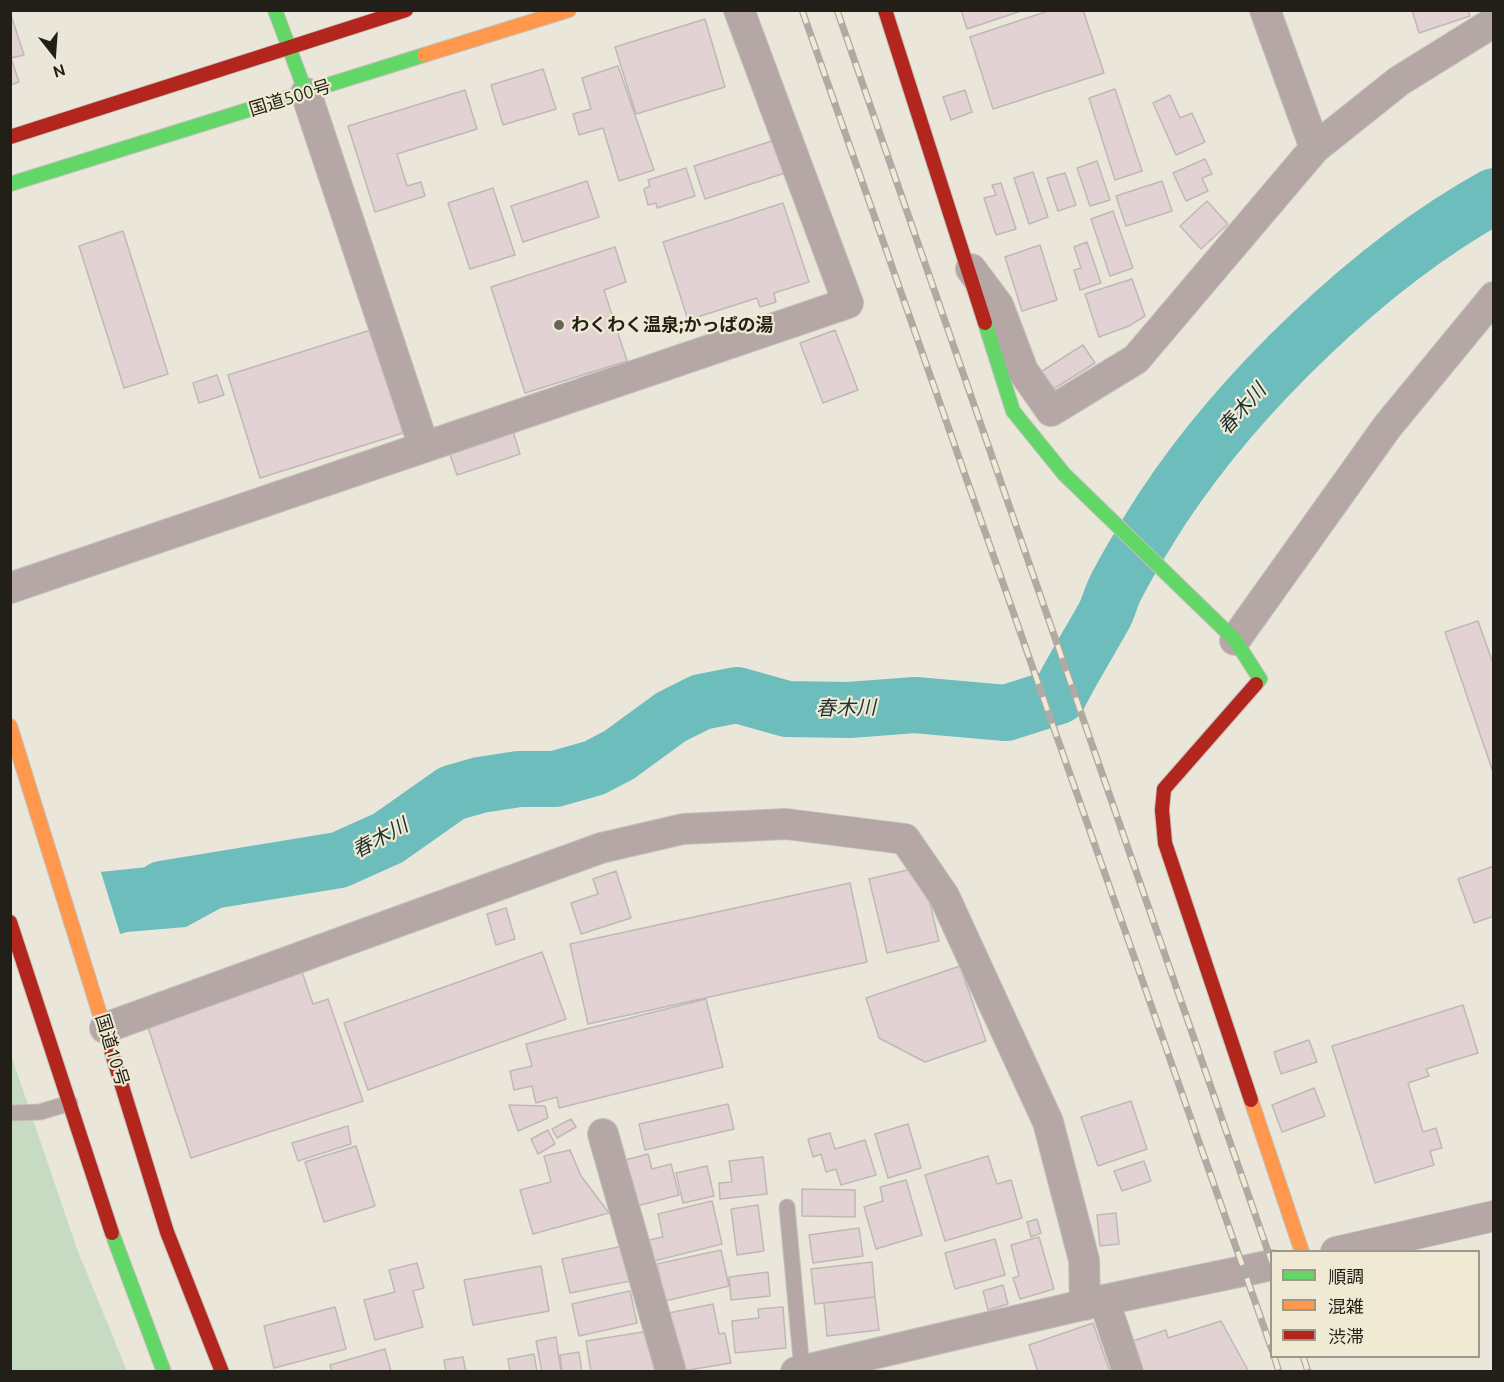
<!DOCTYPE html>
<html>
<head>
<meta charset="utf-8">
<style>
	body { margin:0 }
	#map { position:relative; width:1504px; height:1382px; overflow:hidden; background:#eae6da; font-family:Ubuntu,"Noto Sans JP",sans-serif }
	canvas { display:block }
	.frame { position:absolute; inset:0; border:12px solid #211f17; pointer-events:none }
	.legend { position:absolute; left:1270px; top:1250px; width:210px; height:108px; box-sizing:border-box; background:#f0ead4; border:2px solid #9d9988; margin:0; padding:8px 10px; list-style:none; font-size:18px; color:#211f17 }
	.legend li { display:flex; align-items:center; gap:12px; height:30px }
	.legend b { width:30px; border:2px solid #9d9988 }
	.north { position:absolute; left:24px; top:24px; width:60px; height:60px; -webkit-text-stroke:4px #f0ead4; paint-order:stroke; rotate:163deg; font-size:16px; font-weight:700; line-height:24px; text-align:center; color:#211f17 }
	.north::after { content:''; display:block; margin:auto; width:21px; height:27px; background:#211f17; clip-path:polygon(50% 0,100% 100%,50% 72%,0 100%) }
</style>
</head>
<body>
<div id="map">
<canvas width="1504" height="1382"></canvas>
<div class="frame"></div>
<ul class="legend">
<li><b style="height:8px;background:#63d668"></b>順調</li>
<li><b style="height:8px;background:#ff974d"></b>混雑</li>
<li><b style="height:8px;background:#b3261e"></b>渋滞</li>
</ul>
<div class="north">N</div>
</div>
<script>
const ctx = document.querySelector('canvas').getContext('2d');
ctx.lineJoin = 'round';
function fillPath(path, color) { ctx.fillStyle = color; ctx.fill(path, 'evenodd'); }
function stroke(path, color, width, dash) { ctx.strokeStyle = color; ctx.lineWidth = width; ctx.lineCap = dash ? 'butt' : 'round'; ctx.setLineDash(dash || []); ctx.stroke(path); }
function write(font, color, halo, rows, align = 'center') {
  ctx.font = font + ' Ubuntu,"Noto Sans JP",sans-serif'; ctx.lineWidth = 4.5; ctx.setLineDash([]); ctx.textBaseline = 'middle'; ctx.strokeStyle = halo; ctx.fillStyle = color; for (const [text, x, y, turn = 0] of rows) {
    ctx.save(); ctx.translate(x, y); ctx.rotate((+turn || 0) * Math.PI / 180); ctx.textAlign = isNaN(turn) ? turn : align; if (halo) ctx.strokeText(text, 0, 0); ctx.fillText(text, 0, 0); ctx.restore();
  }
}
fillPath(new Path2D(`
	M12,1058L77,1249L127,1371H11Z`), '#c7dbc3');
fillPath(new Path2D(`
	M167,865L238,870L232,902L186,927L127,932L11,965L10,894L100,872Z`), '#6dbdbd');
fillPath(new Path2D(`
	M100,869L121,937L10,968V891Z`), '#eae6da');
stroke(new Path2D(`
	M162,889L339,860L388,838L452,793L480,785L519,779H555L594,768L619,755L671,717L701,702L737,695L787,709L849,710L915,705L1006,713L1059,696C1073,668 1089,643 1104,616C1109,607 1111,596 1116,587C1130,560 1146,534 1162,509C1239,392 1371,264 1494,196`), '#6dbdbd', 56);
const building = new Path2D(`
	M961,10H1024L967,29Z
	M1051,10H1083L1104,73L993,109L970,37Z
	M1412,10H1468L1470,16L1419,33Z
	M10,12L24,55L11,58L19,82L10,85Z
	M705,19L725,87L636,114L615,47Z
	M618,66L654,170L619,181L603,128L579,135L573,114L591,109L582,78Z
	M543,69L556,109L503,125L491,85Z
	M1115,89L1142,171L1115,180L1089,98Z
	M465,90L477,129L397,154L407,186L421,182L425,196L375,212L348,126Z
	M965,90L972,112L951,120L943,97Z
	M1170,95L1180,118L1192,113L1205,142L1176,155L1153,103Z
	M775,140L785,173L705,199L694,166Z
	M1205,159L1212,174L1202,178L1208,191L1186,201L1173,173Z
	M1097,161L1110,200L1090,206L1077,168Z
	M686,168L695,196L657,208L656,203L648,205L644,189L650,186L648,180Z
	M1033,172L1048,217L1029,224L1014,178Z
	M1065,173L1076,205L1058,211L1047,178Z
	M587,181L599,217L523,242L511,206Z
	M1162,181L1172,211L1126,226L1116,196Z
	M1001,183L1016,229L996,235L984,198L996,195L992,185Z
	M493,188L515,255L470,269L448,203Z
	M1207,201L1228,224L1201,249L1180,226Z
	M783,203L809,282L774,293L776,302L760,307L757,298L688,320L663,242Z
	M1113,211L1133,268L1110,276L1091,219Z
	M123,231L168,374L124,388L79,246Z
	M1087,242L1101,283L1080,290L1074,270L1081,268L1074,247Z
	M1040,245L1057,300L1022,311L1005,257Z
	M615,247L626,282L604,290L627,361L525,393L491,287Z
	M1132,279L1145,316L1129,326L1099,337L1085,294Z
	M371,330L403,433L260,478L228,375Z
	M835,330L858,390L823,403L800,343Z
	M1083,345L1095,363L1050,391L1039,373Z
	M217,375L224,395L199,403L193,383Z
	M513,431L520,454L457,475L449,451Z
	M1478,621L1494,666V775L1445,632Z
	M1494,866V916L1474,923L1458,879Z
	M921,867L939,941L887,953L869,879Z
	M616,871L631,918L581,934L571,903L598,894L593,879Z
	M850,883L867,962L588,1024L570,944Z
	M506,908L515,939L496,945L487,914Z
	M542,952L566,1019L368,1090L344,1023Z
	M960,966L986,1041L925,1062L879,1038L866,998Z
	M302,972L313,1004L328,999L363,1101L191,1158L147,1024Z
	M706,999L723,1067L559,1108L557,1097L536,1103L532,1086L514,1090L510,1071L532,1066L526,1044Z
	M1463,1005L1478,1053L1426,1069L1429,1076L1408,1083L1423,1132L1436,1128L1442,1148L1430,1151L1434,1165L1375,1183L1332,1046Z
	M1309,1040L1317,1062L1281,1074L1274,1052Z
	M1314,1088L1325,1116L1282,1132L1272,1105Z
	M1131,1101L1147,1149L1098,1166L1081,1117Z
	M728,1104L734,1129L645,1150L639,1124Z
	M509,1105L545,1106L548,1118L518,1131Z
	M571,1119L576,1127L557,1138L552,1129Z
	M908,1124L921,1168L888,1178L875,1134Z
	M348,1126L351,1144L298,1161L292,1143Z
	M548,1130L555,1144L538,1154L531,1139Z
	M830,1133L835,1149L865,1140L876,1175L841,1185L836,1169L826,1172L821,1154L813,1157L808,1139Z
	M356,1146L375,1206L324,1222L305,1162Z
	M570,1150L581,1176L609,1213L533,1234L520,1190L551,1182L544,1156Z
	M648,1154L652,1169L671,1164L679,1195L637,1206L625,1160Z
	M988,1156L997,1184L1011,1180L1022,1218L945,1241L925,1175Z
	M763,1157L767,1194L720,1199L719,1183L732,1182L729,1161Z
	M1144,1161L1151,1181L1122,1191L1114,1171Z
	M707,1166L714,1196L683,1203L676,1173Z
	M906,1180L922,1235L876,1249L864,1207L883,1201L880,1187Z
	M802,1189L855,1190V1217L802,1216Z
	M712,1201L722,1244L654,1261L649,1240L663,1237L658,1214Z
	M758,1205L764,1251L737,1255L731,1209Z
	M1116,1213L1119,1244L1100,1246L1097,1215Z
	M1037,1219L1041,1233L1031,1237L1027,1222Z
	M859,1228L863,1256L813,1263L809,1235Z
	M1039,1237L1054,1289L1020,1299L1013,1278L1019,1276L1011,1245Z
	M995,1239L1005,1275L955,1289L945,1253Z
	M623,1246L630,1281L570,1293L562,1259Z
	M721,1250L729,1286L665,1301L657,1264Z
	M872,1262L875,1297L815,1304L811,1269Z
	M417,1263L424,1288L413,1291L423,1327L375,1340L364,1300L395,1292L389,1270Z
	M541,1266L549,1311L473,1325L464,1280Z
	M768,1272L770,1296L731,1300L729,1277Z
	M1003,1285L1008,1304L988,1310L983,1291Z
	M630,1291L637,1323L579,1336L572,1304Z
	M875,1297L879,1330L827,1336L824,1303Z
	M713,1304L719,1334L725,1333L731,1363L676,1372L664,1314Z
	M335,1307L346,1349L274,1368L264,1326Z
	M783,1307L786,1348L735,1353L732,1321L759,1318L758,1309Z
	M1221,1321L1249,1372H1143L1133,1341L1166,1330L1168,1338Z
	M1093,1323L1110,1372H1038L1029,1345Z
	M649,1331L656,1372H591L586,1341Z
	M556,1337L561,1372H542L536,1341Z
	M385,1349L391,1372H332L330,1365Z
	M579,1352L582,1372H562L560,1355Z
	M534,1354L537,1372H510L508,1359Z
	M463,1357L466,1372H446L444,1360Z`);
fillPath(building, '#e3d2d3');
stroke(building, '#bfb9b5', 1.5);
const lane = new Path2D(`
	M10,1113L40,1112L70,1103
	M787,1207L802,1370`);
const street = new Path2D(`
	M1265,10L1315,148
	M306,93L424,447
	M971,269L998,305L1023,371L1051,411L1136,359L1315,148L1399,81L1494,22
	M10,588L848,303L739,10
	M1235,640L1387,427L1494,297
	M105,1028L601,848L683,829L786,824L905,839L944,896L1048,1122L1084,1260L1085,1305
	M603,1134L671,1372
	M1336,1252L1494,1216
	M1104,1300L1128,1372
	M796,1372L1104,1300L1272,1265`);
const fast = new Path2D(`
	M275,10L306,93
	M10,184L424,55
	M985,323L1013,411L1064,474L1235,640L1260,679L1256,684
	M112,1233L164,1372`);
const slow = new Path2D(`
	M424,55L569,10
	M10,726L106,1034
	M1251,1100L1302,1252`);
const jam = new Path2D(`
	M885,10L985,323
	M10,137L406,10
	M10,922L112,1233
	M106,1034L167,1232L222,1372
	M1251,1100L1165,843L1162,810L1164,789L1256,684`);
stroke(lane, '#c4c1b9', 17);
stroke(street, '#c4c1b9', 32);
stroke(fast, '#c4c1b9', 16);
stroke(slow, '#c4c1b9', 16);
stroke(jam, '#c4c1b9', 16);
stroke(lane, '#b6a7a7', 15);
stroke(street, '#b6a7a7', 30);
stroke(fast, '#63d668', 14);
stroke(slow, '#ff974d', 14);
stroke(jam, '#b3261e', 14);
const rail = new Path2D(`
	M802,10L1272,1350
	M837,10L1272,1263
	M1274,1356L1279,1372
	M1303,1356L1308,1372`);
stroke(rail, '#b1a9a3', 7);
stroke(rail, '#f0ead4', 4.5, [14]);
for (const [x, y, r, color] of [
	[559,325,6,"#67655b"]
]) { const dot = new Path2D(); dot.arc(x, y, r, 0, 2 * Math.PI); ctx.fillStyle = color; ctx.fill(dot); stroke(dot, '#f0ead4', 2); }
write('18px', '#211f17', '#f0ead4', [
	["国道500号",290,98,-17],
	["国道10号",112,1050,73]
]);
write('bold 18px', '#211f17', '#f0ead4', [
	["わくわく温泉;かっぱの湯",571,325]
], 'left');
write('italic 20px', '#1c3031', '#f0ead4', [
	["春木川",1242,409,-48],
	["春木川",846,708,-1],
	["春木川",380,838,-29]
]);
</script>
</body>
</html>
